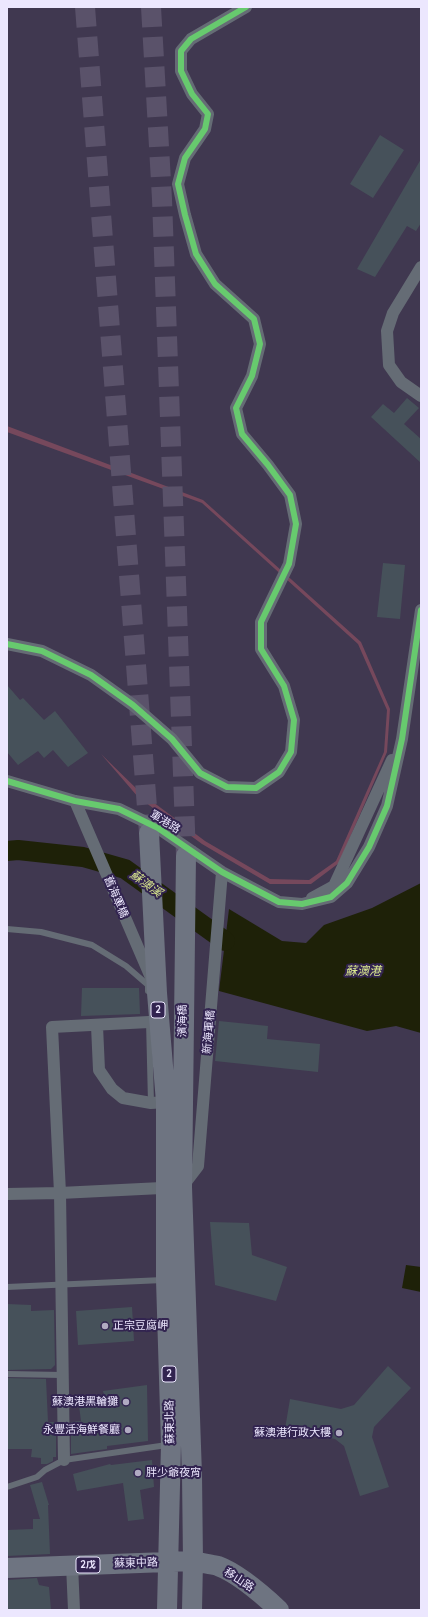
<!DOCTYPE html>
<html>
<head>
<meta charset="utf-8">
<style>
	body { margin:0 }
	#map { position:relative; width:428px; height:1617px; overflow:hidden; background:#403850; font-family:Quicksand,sans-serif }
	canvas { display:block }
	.frame { position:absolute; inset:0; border:8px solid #ece7fe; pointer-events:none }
</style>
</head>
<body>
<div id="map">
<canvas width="428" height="1617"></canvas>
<div class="frame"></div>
</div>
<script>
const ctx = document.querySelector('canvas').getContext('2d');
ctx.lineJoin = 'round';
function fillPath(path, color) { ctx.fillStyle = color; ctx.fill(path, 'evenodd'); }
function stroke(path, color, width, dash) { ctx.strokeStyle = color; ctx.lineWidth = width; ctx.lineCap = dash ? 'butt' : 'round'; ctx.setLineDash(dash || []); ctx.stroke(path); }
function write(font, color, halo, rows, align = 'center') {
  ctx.font = font + ' Quicksand,"Noto Sans TC",sans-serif'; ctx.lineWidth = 4; ctx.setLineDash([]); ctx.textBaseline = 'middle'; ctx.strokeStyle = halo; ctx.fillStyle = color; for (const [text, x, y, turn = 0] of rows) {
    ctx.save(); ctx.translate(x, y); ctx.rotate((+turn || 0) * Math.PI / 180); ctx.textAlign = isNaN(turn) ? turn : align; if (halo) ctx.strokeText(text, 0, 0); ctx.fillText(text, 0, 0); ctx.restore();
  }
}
fillPath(new Path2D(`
	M7,426L203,500L361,642L390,709L387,752L339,863L311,884H270L202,844L138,797L101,754L141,793L205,841L270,879L309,880L336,861L384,752L387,710L358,644L202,503L7,432Z`), '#76485c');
fillPath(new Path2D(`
	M421,883V1033L396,1026L367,1031L219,991L229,909L282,941L306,943L324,925L372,908Z
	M406,1265L421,1267V1292L402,1288Z`), '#1e2108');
stroke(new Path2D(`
	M7,851L18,850L83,857L125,869L225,941`), '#1e2108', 20);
fillPath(new Path2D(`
	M380,135L404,150L373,198L350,184Z
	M421,159V223L416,231L407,226L375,277L357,269Z
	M407,398L419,408L404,424L421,439V463L371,417L383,404L394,413Z
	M383,563L405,565L400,619L377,617Z
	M7,685L20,700L23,698L44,720L55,711L88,753L68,767L53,750L44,758L38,751L18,765L7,752Z
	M82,988H139L140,1014L81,1016Z
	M219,1021L268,1026L267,1039L320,1044L318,1072L215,1061Z
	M210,1222L249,1223L252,1255L287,1267L276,1301L215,1285Z
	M7,1304L31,1305V1311L54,1310L55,1365L51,1369L7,1370Z
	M132,1307L134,1341L78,1345L76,1311Z
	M388,1366L411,1388L374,1427L372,1437L389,1487L360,1496L344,1446L335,1439L285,1429L290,1399L341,1409L354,1405Z
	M7,1378L46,1379L48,1422H56V1457H53V1461L47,1464H41V1458L31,1457L32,1449H7Z
	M147,1385L148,1441L107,1446V1449L71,1454V1422L81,1421L78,1398L104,1395L103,1391Z
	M152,1460L154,1487L140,1490L144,1519L128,1521L123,1483L77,1491L73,1474L110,1464L111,1465Z
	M42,1482L49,1505H48L50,1554L7,1556V1530L33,1529V1519H40L30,1485Z
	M37,1578L39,1585L49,1587L51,1610H7V1580Z`), '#46515a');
stroke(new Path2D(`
	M85,7L149,833
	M151,7L162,199L186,856`), '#5a526a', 20, [20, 10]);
stroke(new Path2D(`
	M7,929L41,932L92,945L126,966L148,985V991
	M149,1021L151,1103
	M7,1287L163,1280
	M7,1374L62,1375
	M7,1487L37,1477L45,1470L64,1460L167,1445`), '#656c75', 6);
stroke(new Path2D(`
	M421,267L393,313L387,331L389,365L401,382L421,396
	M7,644L42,651L91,675L133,705L172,739L200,773L227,787L256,788L279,772L291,752L294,720L284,686L261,649V622L289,564L296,524L290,495L268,465L242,434L236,408L252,376L260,344L254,319L215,284L196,254L185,215L178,184L185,158L205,129L208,114L192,94L181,71V51L191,39L246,7
	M7,781L75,801L119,809L158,828L222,872L279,902L302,904L331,897L347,883L369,847L387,806L402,739L421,610
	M75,801L152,980
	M312,898L334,886L392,760
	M97,1026L99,1070L112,1089L123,1098L151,1103L166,1102
	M7,1194L60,1193L182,1187L198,1166L222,872
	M64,1460L60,1193L52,1027L149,1022
	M72,1565L74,1610`), '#656c75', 12);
stroke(new Path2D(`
	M149,833L157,993L166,1102V1280L171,1444L167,1610
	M186,856L182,1187L192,1475L193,1561L192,1610
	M7,1568L193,1561C201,1563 210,1564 218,1566C237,1573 264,1596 279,1610`), '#6e7481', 20);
stroke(new Path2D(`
	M7,644L42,651L91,675L133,705L172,739L200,773L227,787L256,788L279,772L291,752L294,720L284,686L261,649V622L289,564L296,524L290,495L268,465L242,434L236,408L252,376L260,344L254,319L215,284L196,254L185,215L178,184L185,158L205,129L208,114L192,94L181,71V51L191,39L246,7
	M7,781L75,801L119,809L158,828L222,872L279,902L302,904L331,897L347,883L369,847L387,806L402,739L421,610`), '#67ca6e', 6);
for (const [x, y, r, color] of [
	[105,1326,4,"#b0aac1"],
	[126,1402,4,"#b0aac1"],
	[128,1430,4,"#b0aac1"],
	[339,1433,4,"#b0aac1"],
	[138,1473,4,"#b0aac1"]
]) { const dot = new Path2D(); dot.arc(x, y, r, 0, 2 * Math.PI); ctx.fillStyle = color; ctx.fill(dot); stroke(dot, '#322450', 1.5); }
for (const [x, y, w] of [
	[158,1010,14],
	[169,1374,14],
	[88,1565,24]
]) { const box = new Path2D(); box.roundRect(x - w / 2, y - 8, w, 16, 3); ctx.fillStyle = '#322450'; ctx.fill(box); stroke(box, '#ece7fe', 1); }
write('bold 10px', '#ece7fe', null, [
	["2",158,1010],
	["2",169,1374],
	["2戊",88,1565]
]);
write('11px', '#ece7fe', '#322450', [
	["軍港路",165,822,31],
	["舊海軍橋",116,897,67],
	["濱海橋",183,1021,-90],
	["新海軍橋",209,1032,-85],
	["蘇東北路",170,1422,-91],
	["蘇東中路",136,1563,-2],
	["移山路",239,1580,33]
]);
write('11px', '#ece7fe', '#322450', [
	["正宗豆腐岬",113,1326,"left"],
	["蘇澳港黑輪攤",118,1402],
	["永豐活海鮮餐廳",120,1430],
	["蘇澳港行政大樓",331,1433],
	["胖少爺夜宵",146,1473,"left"]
], 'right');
write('italic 12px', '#d9e78e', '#322450', [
	["蘇澳溪",146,884,36],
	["蘇澳港",363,971]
]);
</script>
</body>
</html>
